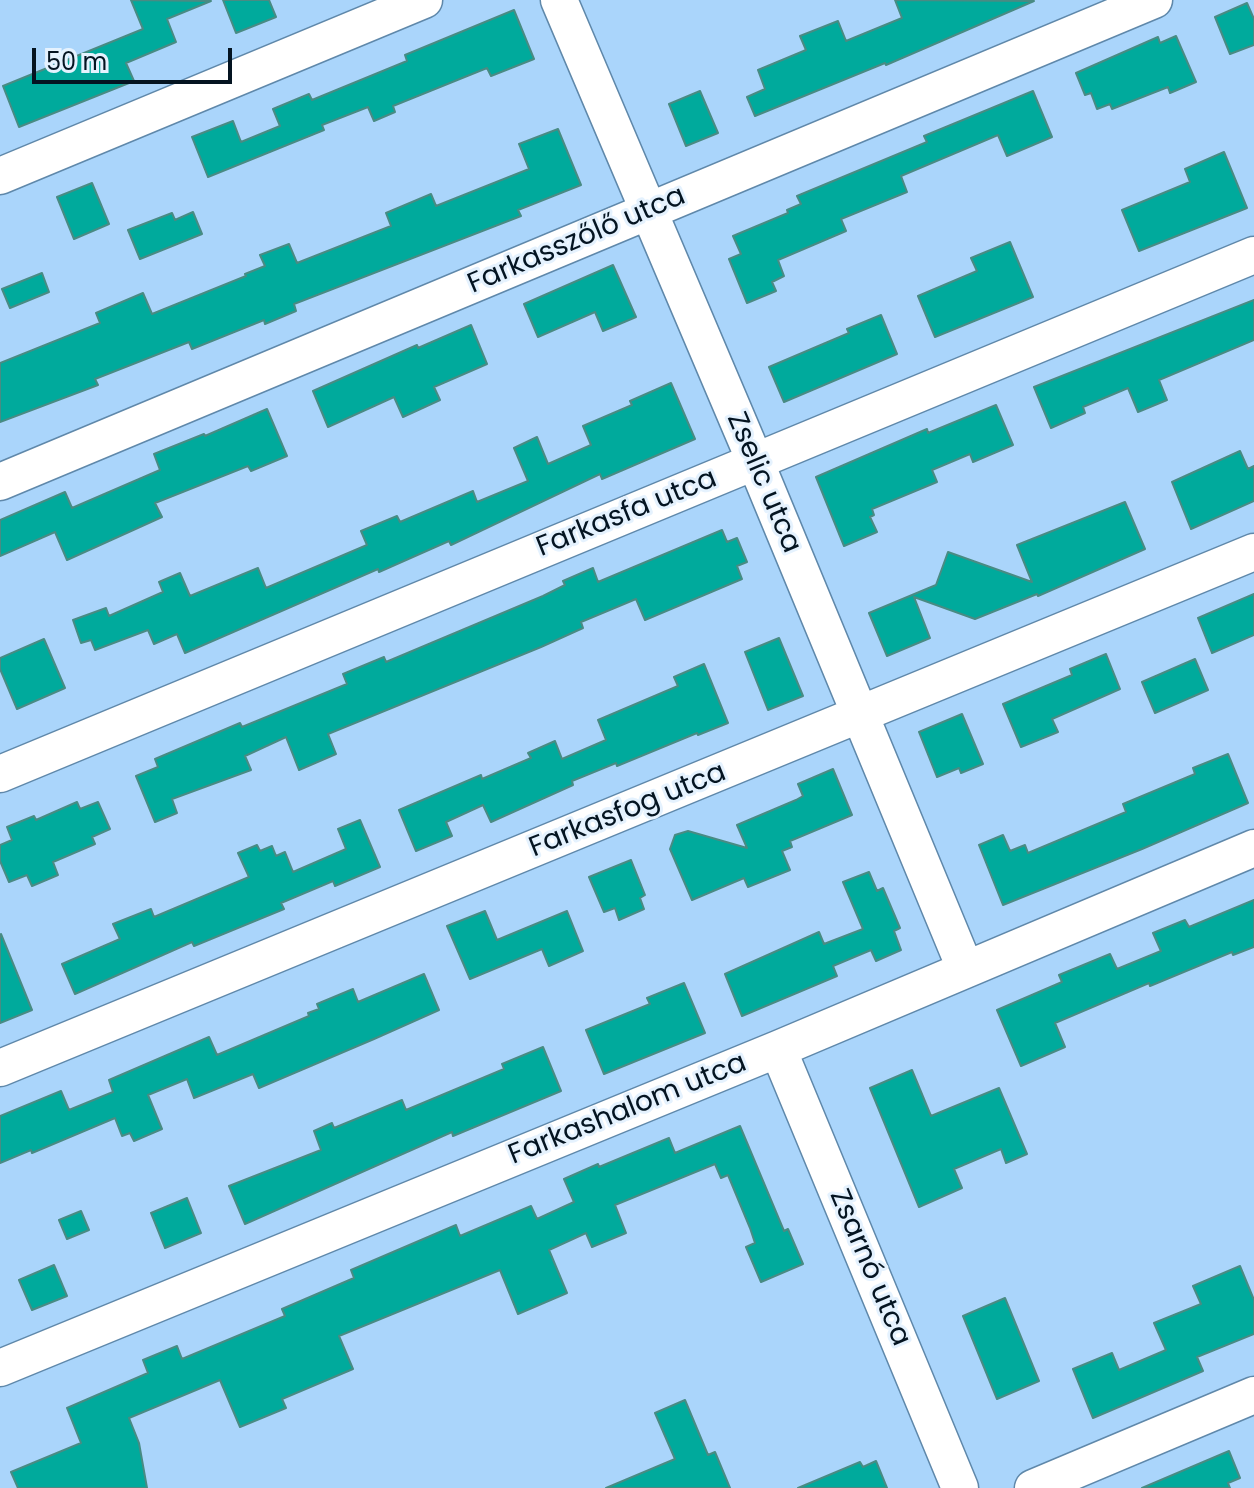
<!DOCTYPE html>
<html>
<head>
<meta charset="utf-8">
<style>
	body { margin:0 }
	#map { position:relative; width:1254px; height:1488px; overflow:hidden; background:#aad5fb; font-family:Poppins,sans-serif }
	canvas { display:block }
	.scale { position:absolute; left:32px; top:48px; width:200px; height:36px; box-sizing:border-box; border:4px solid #041421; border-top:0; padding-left:10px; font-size:24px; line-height:28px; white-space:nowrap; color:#041421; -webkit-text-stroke:6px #e5f2fe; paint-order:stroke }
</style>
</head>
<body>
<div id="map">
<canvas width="1254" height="1488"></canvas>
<div class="scale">50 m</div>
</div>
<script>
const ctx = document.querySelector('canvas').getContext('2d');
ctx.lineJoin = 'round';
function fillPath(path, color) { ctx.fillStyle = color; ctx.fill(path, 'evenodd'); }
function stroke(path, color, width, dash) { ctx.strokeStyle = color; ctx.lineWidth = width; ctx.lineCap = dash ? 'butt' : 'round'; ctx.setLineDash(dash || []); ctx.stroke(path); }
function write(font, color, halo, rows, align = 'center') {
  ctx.font = font + ' Poppins,sans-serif'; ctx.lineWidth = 6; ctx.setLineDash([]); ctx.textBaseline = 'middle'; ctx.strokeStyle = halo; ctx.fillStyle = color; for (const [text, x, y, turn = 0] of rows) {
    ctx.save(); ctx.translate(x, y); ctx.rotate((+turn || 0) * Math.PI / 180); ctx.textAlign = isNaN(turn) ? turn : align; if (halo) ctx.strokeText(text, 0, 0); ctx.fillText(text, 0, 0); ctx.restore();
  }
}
const building = new Path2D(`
	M131,0L211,1L167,19L176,42L126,63L134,81L19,127L3,86L143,29Z
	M223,0H269L276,17L236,33Z
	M895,0L1034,1L886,65L885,63L755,116L747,97L765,89L758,70L806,50L800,36L838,21L846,41L902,18Z
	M1247,3L1254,19V45L1230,54L1215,17Z
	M514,10L534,59L491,76L487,68L393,106L395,112L374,121L368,107L322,125L324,130L208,177L192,137L233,121L241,142L280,126L273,109L309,94L312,100L407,61L405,55Z
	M1176,36L1196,82L1170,93L1168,87L1112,109L1110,104L1097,109L1091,93L1085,95L1076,73L1158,37L1160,43Z
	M700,91L718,133L686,146L669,104Z
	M1033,91L1052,137L1007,156L998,135L901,176L907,192L841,219L846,231L778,260L784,276L772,282L776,291L747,303L729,259L741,254L733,236L788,213L787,210L801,204L797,196L927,142L924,136Z
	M558,129L581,185L518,210L521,216L294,304L296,311L265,324L264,320L192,349L189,342L95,379L98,385L0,422V363L100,323L96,313L143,293L152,314L246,276L245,274L265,266L260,255L289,244L297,263L391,226L386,213L431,194L436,206L529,169L519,144Z
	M1224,152L1247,208L1139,251L1122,210L1190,182L1185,169Z
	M92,183L109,224L74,239L57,197Z
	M193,212L202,234L140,259L128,230L172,213L175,220Z
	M1010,242L1033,297L935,337L918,296L977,271L971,258Z
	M613,265L636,317L603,331L595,312L538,337L524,304Z
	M42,273L49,292L10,308L2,289Z
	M1254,300V340L1159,380L1167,400L1138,412L1128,388L1083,407L1085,413L1051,428L1034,387Z
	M881,315L897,354L784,402L769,367L849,333L847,329Z
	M471,325L487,364L434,387L440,400L403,417L394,397L328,427L313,391L417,345L418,348Z
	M671,383L695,439L602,479L600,474L451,545L449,541L379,572L378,569L185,653L177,634L154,644L148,630L95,650L91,640L81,643L73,620L106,608L109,616L163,592L159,582L180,573L190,596L258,568L266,588L367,545L361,531L397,516L400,522L473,491L477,502L528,481L514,448L537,437L548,464L591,445L583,426L632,405L630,401Z
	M996,405L1013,445L973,462L970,454L932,470L937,482L872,509L874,515L870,517L877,532L844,546L816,477L927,429L928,433Z
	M267,409L287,456L251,471L248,466L155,503L162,517L67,560L55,532L0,556V520L65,492L72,508L160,470L154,454L204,434L205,436Z
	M1240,451L1248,469L1254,466V501L1191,529L1172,482Z
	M1125,502L1145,549L1038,596L1037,594L975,619L914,597L930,638L887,656L869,613L936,585L948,552L1032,582L1017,545Z
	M722,530L727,542L737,538L747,562L737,566L742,579L645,620L636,599L581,622L583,628L541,647L328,734L336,754L299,770L286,737L245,756L251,770L172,799L177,813L155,822L136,776L158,767L155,759L240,723L242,727L347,684L343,674L384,657L386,662L543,596L565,585L563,581L593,568L598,582Z
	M1254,594V635L1212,653L1198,618Z
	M779,638L803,696L768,710L745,652Z
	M44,639L65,688L17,709L0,669V658Z
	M1106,654L1120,689L1052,719L1058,732L1021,747L1003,704L1072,675L1070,669Z
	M1195,659L1208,690L1155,713L1142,682Z
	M704,664L728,723L698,735L697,733L617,766L616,763L572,781L573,785L491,822L483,805L446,822L452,836L416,851L399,810L481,775L482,779L531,758L528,753L555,741L562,759L606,740L598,720L678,686L674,677Z
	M962,714L983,764L961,773L959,768L937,777L919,732Z
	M1228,754L1248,803L1142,849L1003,905L979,845L1003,835L1010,851L1025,845L1028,853L1126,812L1123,804L1195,774L1193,768Z
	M833,769L852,815L790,841L792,847L782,851L790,870L748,887L744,878L692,900L670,849L675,835L688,831L747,848L737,825L796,800L803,796L798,784Z
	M77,802L80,809L98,802L110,829L92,837L95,844L53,862L58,875L32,886L27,875L9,882L0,861V845L12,840L7,827L34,816L36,820Z
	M360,820L380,867L335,886L333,881L281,903L284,909L194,946L192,942L75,994L62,964L120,939L113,924L151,909L154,917L249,877L238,853L257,845L260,851L272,846L276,856L285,852L293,872L346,849L338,829Z
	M631,860L645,895L640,898L644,909L619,920L615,908L604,912L589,877Z
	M869,872L877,891L883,888L900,928L894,931L901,950L876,961L871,950L833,966L837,976L742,1016L725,974L819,932L824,944L863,929L843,882Z
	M1254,900V947L1233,955L1232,952L1150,986L1149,983L1055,1023L1065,1047L1021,1066L997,1010L1062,982L1059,975L1110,954L1117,969L1161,951L1153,933L1185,920L1189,927Z
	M485,911L497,940L567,911L583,951L549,966L542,949L470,979L447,926Z
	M1,934L32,1010L0,1023V935Z
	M424,974L439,1010L374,1039L259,1088L253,1074L194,1098L187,1079L148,1095L162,1129L134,1141L130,1133L122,1136L115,1118L32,1153L31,1150L0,1163V1116L61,1091L69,1110L113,1092L109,1080L209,1037L217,1055L309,1016L308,1013L319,1009L317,1004L353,989L358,1002Z
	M684,983L705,1033L604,1074L586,1030L650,1004L647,998Z
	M543,1047L561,1091L453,1136L452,1132L245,1224L229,1186L321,1150L314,1131L332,1123L334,1128L402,1100L406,1110L504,1069L502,1064Z
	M912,1070L931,1116L999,1088L1027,1154L1006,1163L1001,1149L954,1169L962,1188L919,1207L870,1088Z
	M740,1126L784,1231L788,1229L803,1264L761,1282L746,1247L755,1243L750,1228L728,1175L721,1178L715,1164L615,1205L626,1233L592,1247L586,1233L549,1250L567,1293L518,1314L500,1270L339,1336L353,1369L282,1399L286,1408L240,1427L220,1380L129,1418L139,1443L147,1488H18L11,1472L81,1443L67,1408L148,1373L143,1360L177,1346L182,1359L285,1316L282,1309L354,1278L351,1270L456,1225L460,1236L531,1206L537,1219L574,1202L564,1179L598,1164L599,1167L669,1138L675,1153Z
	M187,1198L201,1233L165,1248L151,1213Z
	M81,1211L89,1230L67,1239L59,1220Z
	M54,1265L67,1296L32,1310L19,1280Z
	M1240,1266L1254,1300V1334L1197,1357L1203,1371L1093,1418L1073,1369L1112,1353L1119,1370L1166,1350L1154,1323L1201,1304L1193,1286Z
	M1005,1298L1039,1381L997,1399L963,1316Z
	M685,1400L708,1455L715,1452L730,1488H606L675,1459L655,1413Z
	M1229,1451L1240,1478L1228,1483L1230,1488H1142Z
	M876,1461L887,1488H798L860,1462L863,1467Z`);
fillPath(building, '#00aa9c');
stroke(building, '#498b83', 2);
const minor = new Path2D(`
	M559,0L755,461L965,968
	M0,176L424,0
	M0,482L1154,0
	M0,774L1254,255
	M778,1049L960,1488
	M0,1068L1254,552
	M0,1368L778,1049L1254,848
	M1033,1488L1254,1395`);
stroke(minor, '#5f88aa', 39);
stroke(minor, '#fff', 36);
write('28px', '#041421', '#e5f2fe', [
	["Farkasszőlő utca",577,241,-23],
	["Zselic utca",763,483,67],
	["Farkasfa utca",627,514,-22],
	["Farkasfog utca",628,811,-22],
	["Farkashalom utca",628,1110,-22],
	["Zsarnó utca",869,1268,67]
]);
</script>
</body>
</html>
